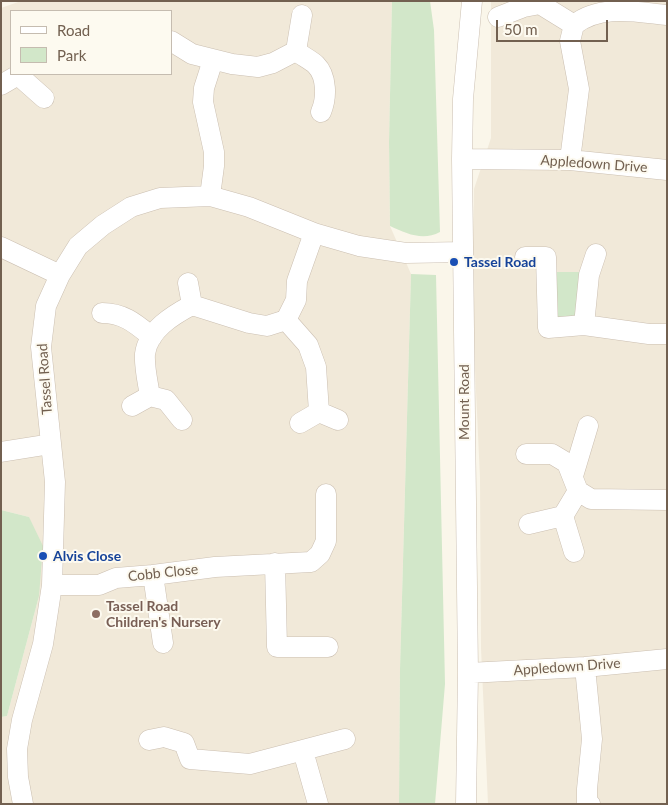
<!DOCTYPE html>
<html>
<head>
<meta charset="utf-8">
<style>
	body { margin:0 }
	#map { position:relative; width:668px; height:805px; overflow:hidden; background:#faf6ea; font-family:Lato,sans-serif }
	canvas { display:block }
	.frame { position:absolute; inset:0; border:2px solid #726050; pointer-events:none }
	.legend { position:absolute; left:10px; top:10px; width:162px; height:65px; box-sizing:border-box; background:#fdfaf0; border:1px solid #c5bcb0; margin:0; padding:6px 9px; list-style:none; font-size:15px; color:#726050 }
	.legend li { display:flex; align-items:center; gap:10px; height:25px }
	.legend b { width:25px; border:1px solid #c5bcb0 }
	.scale { position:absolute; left:496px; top:20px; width:112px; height:22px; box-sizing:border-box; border:2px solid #726050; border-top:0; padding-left:6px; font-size:15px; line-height:18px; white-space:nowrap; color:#726050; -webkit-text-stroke:4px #fdfaf0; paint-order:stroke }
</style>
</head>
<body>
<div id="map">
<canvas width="668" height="805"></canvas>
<div class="frame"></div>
<ul class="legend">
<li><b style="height:6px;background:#fff"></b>Road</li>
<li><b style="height:14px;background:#d2e7c9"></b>Park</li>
</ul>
<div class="scale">50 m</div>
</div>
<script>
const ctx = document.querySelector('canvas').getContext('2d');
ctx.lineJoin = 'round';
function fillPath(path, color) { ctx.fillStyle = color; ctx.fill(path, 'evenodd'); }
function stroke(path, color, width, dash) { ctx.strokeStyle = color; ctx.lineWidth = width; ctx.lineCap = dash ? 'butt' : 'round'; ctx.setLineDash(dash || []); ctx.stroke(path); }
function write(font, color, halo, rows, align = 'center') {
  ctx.font = font + ' Lato,sans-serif'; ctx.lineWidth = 4; ctx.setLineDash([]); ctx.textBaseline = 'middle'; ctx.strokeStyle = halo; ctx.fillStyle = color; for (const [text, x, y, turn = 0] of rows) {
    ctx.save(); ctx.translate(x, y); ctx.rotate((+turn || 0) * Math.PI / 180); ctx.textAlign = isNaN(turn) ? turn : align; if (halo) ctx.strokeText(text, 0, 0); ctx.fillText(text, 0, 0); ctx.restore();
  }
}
fillPath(new Path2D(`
	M21,1H392L389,142L390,226L411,274L400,669L399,804H1V717L7,716L39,596L29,517L1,510V8ZM11,11H171V74H11Z
	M491,1H667V804H488L481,648L480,478L472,304L474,189L491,138Z`), '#f1e9d9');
fillPath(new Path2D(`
	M392,1H430L434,30L440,232C423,241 407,234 390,226L389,142Z
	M551,272H582V323L549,322Z
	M411,274L436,275L445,684L435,804H399L400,669Z
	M1,510L29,517L43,546L39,596L7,716L1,717Z`), '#d2e7c9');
const minor = new Path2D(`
	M540,4L574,25L570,41L579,89L570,160
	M302,15L296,51C302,56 311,60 316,65C327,76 327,98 321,112
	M498,17L524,7L540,4V1
	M574,25C600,4 636,12 667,15
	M171,41L192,54L232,64L258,67L273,63L296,51
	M19,74L18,75L44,98
	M1,85L18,75
	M462,159L570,160L667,170
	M210,196L214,166V152L203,102L204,88L213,60
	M1,247L60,275
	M525,257H546L548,328L584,325L649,334H667
	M188,283L192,305
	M102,313C124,313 136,324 152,337
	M286,320L308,345L316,367L319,412
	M584,325L589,275L596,254
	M150,396C148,383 144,367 145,354C148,330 173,315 192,305L249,323L267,326L286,320L296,300L297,281L314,233
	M132,406L150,396L166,400L182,420
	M300,423L319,412L338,420
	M1,452L51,444
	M526,454H552L567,463L578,491L591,499L667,500
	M573,476L588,426
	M563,516L574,552
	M529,524L563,516L578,491
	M275,563L277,647H328
	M153,575L163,643
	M52,585H99L116,578L153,575L215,567L311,562L320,554L326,541V494
	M585,667L592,739L587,789V803L590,804
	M468,673L585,667L667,659
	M149,740L164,737L184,743L190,759L250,764L345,739
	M303,751L318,804
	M23,804L18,777L17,749L22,720L43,644L52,585L55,482L41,347L46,306L60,275L78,246L103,225L131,207L160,198L210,196L249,207L314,233L359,246L406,253L463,252
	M466,804L468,673L462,159L463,99L472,1`);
stroke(minor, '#cbbfb1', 21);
stroke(minor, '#fff', 20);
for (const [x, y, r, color] of [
	[454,262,5,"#1a4fb4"],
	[43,556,5,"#1a4fb4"],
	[96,614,5,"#8d6e63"]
]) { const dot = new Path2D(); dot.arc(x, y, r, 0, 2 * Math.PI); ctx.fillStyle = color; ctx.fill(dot); stroke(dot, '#fdfaf0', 2); }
write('14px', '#726050', '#fdfaf0', [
	["Appledown Drive",594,164,4],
	["Tassel Road",45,379,-94],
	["Mount Road",464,402,-90],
	["Cobb Close",163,573,-6],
	["Appledown Drive",567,667,-4]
]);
write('bold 14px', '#164399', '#fdfaf0', [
	["Tassel Road",464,262],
	["Alvis Close",53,556]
], 'left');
write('bold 14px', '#785e54', '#fdfaf0', [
	["Tassel Road",106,606],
	["Children's Nursery",106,622]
], 'left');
</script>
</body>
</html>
